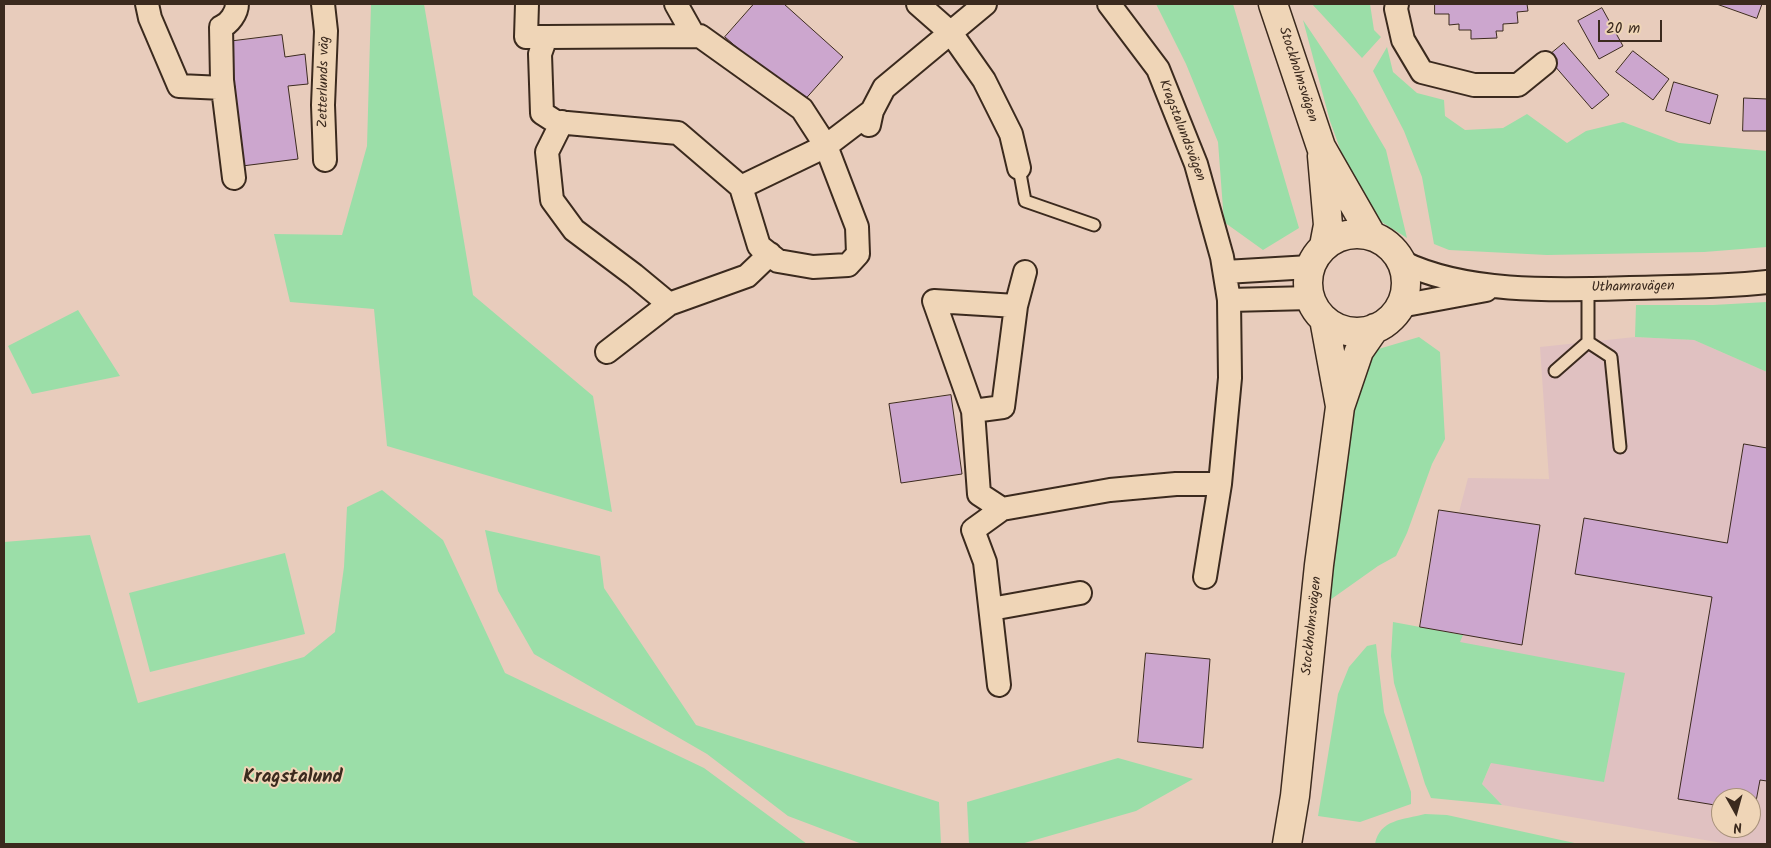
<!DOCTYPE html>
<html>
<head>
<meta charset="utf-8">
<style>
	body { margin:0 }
	#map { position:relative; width:1771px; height:848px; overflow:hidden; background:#e8ccbc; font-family:Kalam,sans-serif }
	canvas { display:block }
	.frame { position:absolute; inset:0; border:5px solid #3b2a1e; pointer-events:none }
	.north { position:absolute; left:1711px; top:788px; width:50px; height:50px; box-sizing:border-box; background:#efd5b7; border:1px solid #a7917a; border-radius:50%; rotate:173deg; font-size:14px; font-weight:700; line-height:20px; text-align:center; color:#3b2a1e }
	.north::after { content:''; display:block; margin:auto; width:18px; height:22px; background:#3b2a1e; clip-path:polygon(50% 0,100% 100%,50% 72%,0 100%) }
	.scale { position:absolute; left:1598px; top:20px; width:64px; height:22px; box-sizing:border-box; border:2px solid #3b2a1e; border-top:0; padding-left:6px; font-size:15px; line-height:18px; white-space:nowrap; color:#3b2a1e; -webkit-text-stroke:4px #efd5b7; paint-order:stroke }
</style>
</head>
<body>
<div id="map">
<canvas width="1771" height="848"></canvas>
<div class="frame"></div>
<div class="north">N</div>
<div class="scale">20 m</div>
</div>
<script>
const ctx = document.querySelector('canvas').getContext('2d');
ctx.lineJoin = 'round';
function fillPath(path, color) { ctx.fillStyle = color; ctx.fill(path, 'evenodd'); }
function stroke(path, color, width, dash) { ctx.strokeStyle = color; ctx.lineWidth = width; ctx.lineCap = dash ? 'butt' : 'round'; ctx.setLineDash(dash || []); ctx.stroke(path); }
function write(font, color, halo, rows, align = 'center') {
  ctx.font = font + ' Kalam,sans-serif'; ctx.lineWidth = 4; ctx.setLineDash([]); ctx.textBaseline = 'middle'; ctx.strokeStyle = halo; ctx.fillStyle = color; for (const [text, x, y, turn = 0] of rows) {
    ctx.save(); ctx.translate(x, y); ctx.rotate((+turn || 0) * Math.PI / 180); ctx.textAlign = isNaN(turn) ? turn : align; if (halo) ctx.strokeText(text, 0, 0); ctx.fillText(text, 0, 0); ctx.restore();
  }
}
fillPath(new Path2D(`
	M1635,337L1694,340L1767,372V844H1728L1502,805L1482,784L1491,764L1438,754L1457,648L1462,635L1420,627L1439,510L1459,512L1468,478L1549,479L1540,347ZM1721,798H1751V828H1721Z`), '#e0c1c1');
fillPath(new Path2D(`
	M371,4H424L473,295L593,396L612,512L387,446L374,309L290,302L274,234L342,235L367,146Z
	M1156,4H1233L1299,228L1263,250L1224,222L1218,142L1186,64Z
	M1312,4H1370L1374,30L1381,37L1362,58Z
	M1303,20L1356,99L1386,150L1407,238L1372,216L1359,201L1330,121Z
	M1387,47L1393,72L1417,93L1444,100L1445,116L1465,130L1503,128L1527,114L1567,143L1586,131L1623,122L1679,143L1767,151V247L1704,252L1547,255L1449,250L1434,244L1422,177L1404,131L1373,71Z
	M1767,302V372L1694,340L1635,337L1636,305H1713Z
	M78,310L120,376L32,394L8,346Z
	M1419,337L1440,352L1445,439L1432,464L1407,533L1396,556L1378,566L1330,600L1357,370L1365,353Z
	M382,490L443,540L505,673L704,768L807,844H4V542L90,535L138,703L304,657L335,632L344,567L347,507Z
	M485,530L600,556L604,588L696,725L939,802L941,844H862L788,816L707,754L534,654L498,591Z
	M285,553L305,634L150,672L129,593Z
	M1393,622L1463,635L1460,642L1625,673L1604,782L1491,763L1482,784L1502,805L1431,798L1425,784L1394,683L1391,656Z
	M1376,644L1384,712L1411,792V804L1360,822L1318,816L1338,694L1349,667L1367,646Z
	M1118,758L1193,779L1136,811L1021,844H969L967,802Z
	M1425,814L1447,815L1579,844H1375C1380,819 1403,820 1425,814Z`), '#9bdea8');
const building = new Path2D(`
	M754,4H784L843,57L801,104L725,37Z
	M1435,4H1527L1528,11L1517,12L1518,23L1503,24V31H1496L1497,38L1471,39V30H1459V24L1449,25V14H1435Z
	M1717,4H1762L1757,18Z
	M1602,8L1623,46L1599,59L1578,21Z
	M282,35L285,57L305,54L308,84L288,86L298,159L242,166L226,42Z
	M1564,43L1609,95L1592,109L1547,57Z
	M1633,51L1669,79L1653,100L1616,72Z
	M1674,82L1718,95L1710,124L1666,111Z
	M1744,98L1767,99V131H1743Z
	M951,395L962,474L901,483L889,404Z
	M1744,444L1767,448V781L1760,780L1754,812L1751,811V798H1721V806L1678,799L1712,597L1575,574L1584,518L1727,543Z
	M1439,510L1540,525L1522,645L1420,627Z
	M1146,653L1210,659L1203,748L1138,742Z`);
fillPath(building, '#cca6ce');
stroke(building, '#3b2a1e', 1);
const lane = new Path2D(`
	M1019,168L1025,201L1094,225
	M1588,342L1611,357L1620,447
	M1555,371L1588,342V290`);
const street = new Path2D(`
	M147,4L150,18L179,86L223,88
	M323,4L326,31L323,105L325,160
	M527,4L526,37H546
	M676,4L694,36
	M918,4L951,33L984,80L1011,134L1019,168
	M1109,4L1158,69L1196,164L1222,257L1229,300L1230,378L1220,484
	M1397,4L1396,9L1403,40L1422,72L1474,85H1518L1545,63
	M562,122L547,152L552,200L574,230L634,275L669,304L747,276L770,254
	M869,125L872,111L884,88L985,4
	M234,178L222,80L221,27C229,24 237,13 237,4
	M741,187L678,133L556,122L542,113L540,54L546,37L700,36L802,109L826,146L741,187L759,246L778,261L813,267L848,265L858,254L857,227L826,146L872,111
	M1402,262C1467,294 1559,290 1630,288C1676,287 1722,287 1767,282
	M1225,272L1310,267
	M1229,300L1311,298
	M1016,306L1025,272
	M1400,306L1486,290
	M607,352L669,304
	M973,411L1003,407L1016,306L934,301L973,411L979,494L1002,509
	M991,609L1080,593
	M999,685L985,562L973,530L1002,509L1110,490L1176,484H1220L1205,577`);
const secondary = new Path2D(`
	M1273,4L1321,147L1372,236
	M1322,156L1328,225L1324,246
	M1308 283a49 49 0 1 1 98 0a49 49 0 1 1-98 0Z
	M1324,319L1340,406
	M1287,844L1295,796L1319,565L1340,407L1359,351L1375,328`);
stroke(lane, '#3b2a1e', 15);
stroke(street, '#3b2a1e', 26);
stroke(secondary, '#3b2a1e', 31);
stroke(lane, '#efd5b7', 11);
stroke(street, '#efd5b7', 22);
stroke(secondary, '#efd5b7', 28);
write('14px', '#3b2a1e', '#efd5b7', [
	["Stockholmsvägen",1297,75,72],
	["Zetterlunds väg",325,82,-89],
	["Kragstalundsvägen",1181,131,69],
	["Uthamravägen",1633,288,-1],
	["Stockholmsvägen",1313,626,-84]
]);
write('bold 19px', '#3b2a1e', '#efd5b7', [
	["Kragstalund",293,779]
]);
</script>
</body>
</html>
